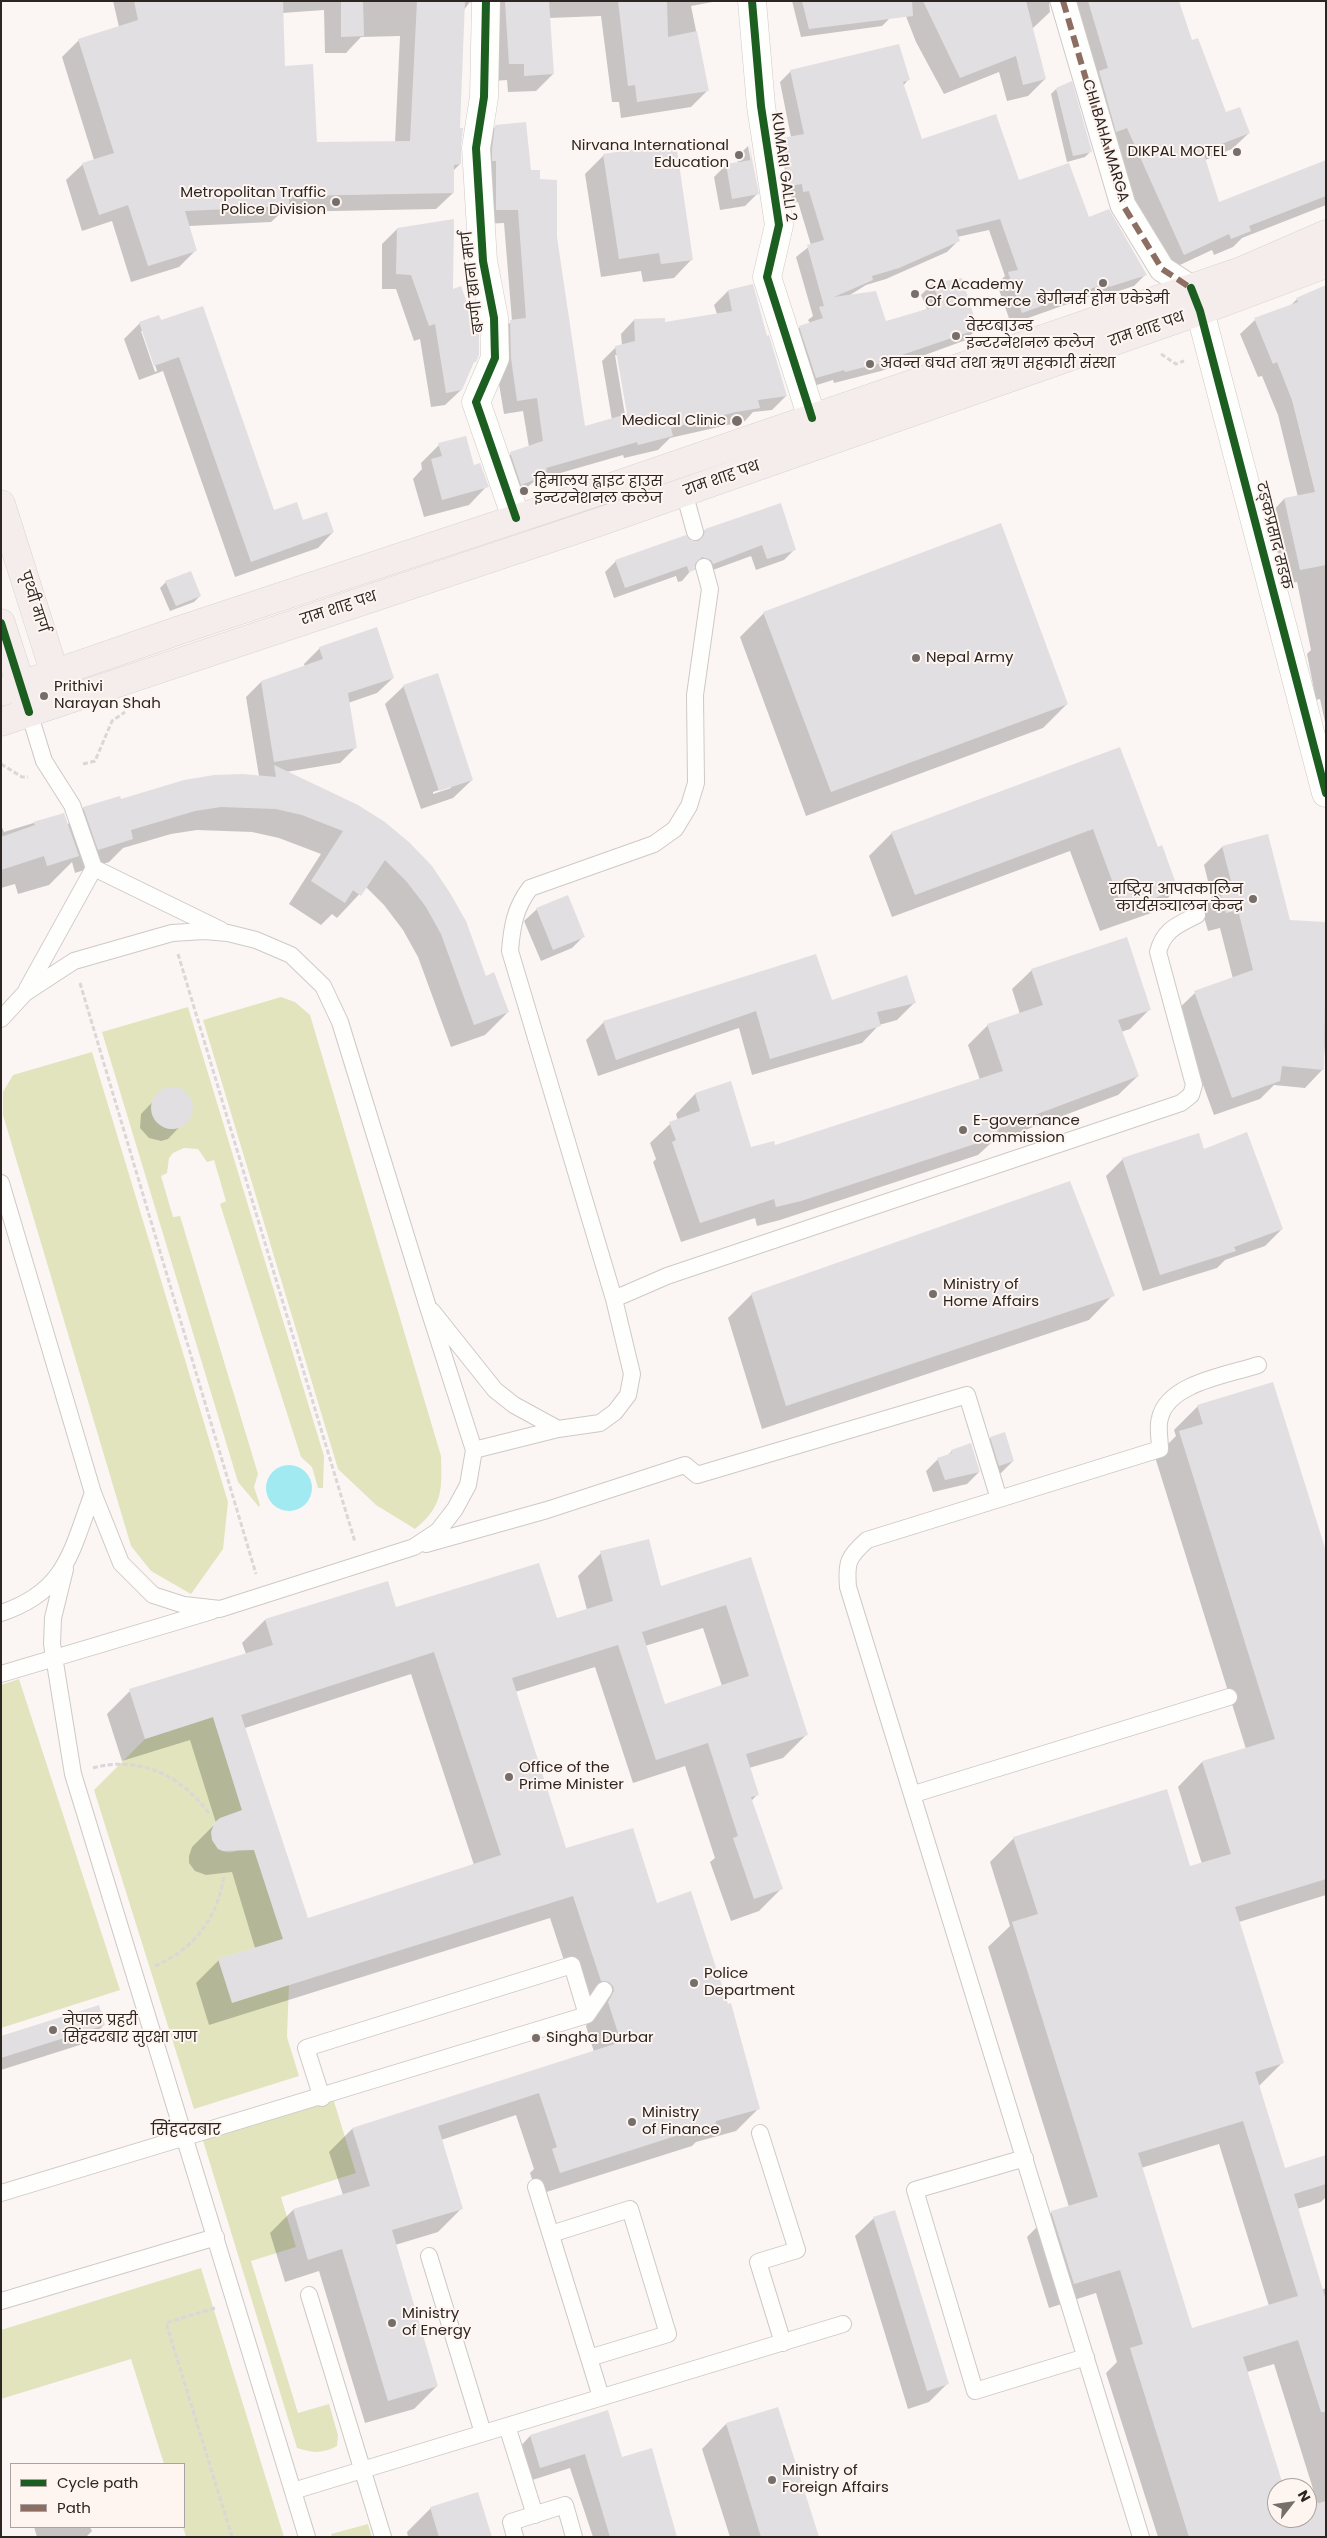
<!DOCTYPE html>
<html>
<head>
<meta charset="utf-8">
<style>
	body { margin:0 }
	#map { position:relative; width:1327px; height:2538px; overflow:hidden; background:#fbf6f4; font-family:Poppins,sans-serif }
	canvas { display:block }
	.frame { position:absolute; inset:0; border:2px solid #2d2521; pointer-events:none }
	.legend { position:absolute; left:10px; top:2463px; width:175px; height:65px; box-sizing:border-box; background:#fef5f1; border:1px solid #aaa29e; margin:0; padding:6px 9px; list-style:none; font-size:15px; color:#2d2521 }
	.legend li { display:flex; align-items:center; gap:10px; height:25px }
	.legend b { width:25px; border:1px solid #aaa29e }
	.north { position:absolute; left:1267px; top:2478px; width:50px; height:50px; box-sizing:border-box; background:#fef5f1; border:1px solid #aaa29e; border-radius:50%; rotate:60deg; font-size:14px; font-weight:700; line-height:20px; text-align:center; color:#2d2521 }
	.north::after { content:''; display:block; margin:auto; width:18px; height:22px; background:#756e6b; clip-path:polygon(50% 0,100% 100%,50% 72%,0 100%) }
</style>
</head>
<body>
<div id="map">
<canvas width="1327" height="2538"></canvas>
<div class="frame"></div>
<ul class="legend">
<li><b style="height:6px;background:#1b5e20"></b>Cycle path</li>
<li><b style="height:6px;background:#8d6e63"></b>Path</li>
</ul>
<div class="north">N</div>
</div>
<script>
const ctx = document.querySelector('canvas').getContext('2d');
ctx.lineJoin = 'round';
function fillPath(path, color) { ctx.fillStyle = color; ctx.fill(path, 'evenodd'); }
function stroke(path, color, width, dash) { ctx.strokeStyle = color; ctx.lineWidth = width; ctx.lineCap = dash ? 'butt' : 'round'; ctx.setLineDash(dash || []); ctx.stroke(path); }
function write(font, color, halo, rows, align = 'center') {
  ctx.font = font + ' Poppins,"Noto Sans Devanagari",sans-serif'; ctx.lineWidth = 4; ctx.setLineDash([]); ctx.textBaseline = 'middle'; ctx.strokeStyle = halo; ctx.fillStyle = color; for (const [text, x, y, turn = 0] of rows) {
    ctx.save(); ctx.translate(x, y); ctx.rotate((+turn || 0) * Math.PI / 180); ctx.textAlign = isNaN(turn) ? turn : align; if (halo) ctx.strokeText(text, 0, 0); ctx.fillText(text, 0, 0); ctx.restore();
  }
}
fillPath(new Path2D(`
	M281,997L295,1002L310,1015L441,1456C442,1490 443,1506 415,1529L376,1505L338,1469L203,1020Z
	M188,1007L324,1456L323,1488H318L312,1467L301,1457L220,1204L226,1201L214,1160L207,1162L198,1149L184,1148L173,1153L169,1158L167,1173L161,1176L173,1217L180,1216L258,1474L254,1487L260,1505L259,1507L238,1482L102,1032Z
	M92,1052L228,1502L223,1549L191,1594L151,1571L131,1546L3,1115V1092L13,1075Z
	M19,1679L120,1990L1,2028V1685Z
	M213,1717L245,1820L215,1822C206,1837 218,1858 236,1851C242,1849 246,1842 250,1837L283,1939L219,1959L289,1984L287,2037L299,2076L194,2109L94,1790L145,1739Z
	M332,2095L356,2173L281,2197L296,2247L251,2261L298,2413L329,2404L338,2435L337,2446C322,2454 312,2453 297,2448L201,2134Z
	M201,2268L284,2537H186L183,2527L184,2464H164L131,2359L1,2399V2330Z
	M368,2524L372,2537H332L331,2534Z`), '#e2e4be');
fillPath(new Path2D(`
	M266 1488a23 23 0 1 1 46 0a23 23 0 1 1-46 0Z`), '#a1eaf1');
fillPath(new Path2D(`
	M113,1H718L691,6L708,90L691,107L621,118L619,102H612L601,16L549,18L553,74L536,91L508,92L507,80L493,81L478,4L470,2L463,11L458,130L460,164L453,171V193L436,209L282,212L271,222L189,226L196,250L179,267L131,282L112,221L82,231L66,180L83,164L94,160L62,57L79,40L119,27ZM324,10L325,53H346L361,37L400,36L395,143H316L284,67L282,13Z
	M792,1H885L890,18L882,26L801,37Z
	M900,1H1178L1191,42L1225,114L1249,133L1232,149L1205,160L1218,204L1326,161V205L1242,238L1233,247L1214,255L1212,250L1167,271L1110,144L1056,7L1049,3L1050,12L1032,29L1045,79L1028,96L1007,101L999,72L944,94L916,42Z
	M791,71L908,80L903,86L922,141L1018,181L1089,219L1146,274L1134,286L1097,298L1096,294L1011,324L997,284L1005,276L989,230L957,237L959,240L947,252L886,279L866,285L850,295L885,323L927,309L921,295L932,284L961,280L977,329L966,340L881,371L834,383L833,380L804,389L788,338L800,327L810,323L808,320L813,316L796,257L811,245L798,202L792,203L791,194L778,196L771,150L782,139L791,137L780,82Z
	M1056,89L1091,151L1085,157L1067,162L1051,94Z
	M496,126L539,181L556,237L584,428L612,420L602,361L616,347L622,346L621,334L634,320L664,323L717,314L714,305L728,291L752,286L766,338L786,396L772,410L753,412L745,421L670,438L658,450L624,458L623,455L536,480L519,494L497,467L511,454L529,447L523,411L504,414L497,372L496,335L512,321L504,223L483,224L482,140ZM615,355H618L629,420L626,421Z
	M748,146L757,194L745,206L720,210L714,177L726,165L738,163L737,157Z
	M604,155L692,259L674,278L643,282L641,271L601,277L585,174Z
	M397,229L452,291L475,361L471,365L461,390L445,405L431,407L420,339L414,341L396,289H382V244Z
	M1326,286V727L1320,699L1316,700L1307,654L1311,650L1297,582L1285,584L1270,514L1284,499L1298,497L1278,415L1262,376L1258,377L1240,334L1255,320L1290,306L1297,299Z
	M159,317L273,511L333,532L318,548L235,577L163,371L139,380L124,339L140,323ZM141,331H144L157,371L155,372Z
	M439,445L473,466L487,486L469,505L424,517L413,479L422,469L421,463Z
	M705,530L795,549L784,560L756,570L751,556L702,574L693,568L682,581L678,582L676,576L614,598L605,572L616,561L692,543Z
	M166,582L200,596L194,602L170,611L160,588Z
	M764,613L1067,704L1043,728L806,816L740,637Z
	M320,648L393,678L377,693L348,703L355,748L340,763L286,772L357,806L485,977L508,1012L485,1035L451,1047L418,957L403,930L384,905L366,887L337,918L332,914L321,925L289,904L321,854L279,838L252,832L197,830L171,834L123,848L109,862L75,873L72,862L49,885L18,894L15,884L1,888V825L4,832L63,814L67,825L84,808L259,776L246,697L261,682L305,667L304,664Z
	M404,686L472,780L453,798L421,809L385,704ZM451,786V788L433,794V792Z
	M1119,748L1157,848L1177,889L1154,912L1100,931L1070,851L892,917L869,856L892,833Z
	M1267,835L1289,921L1326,923V1032L1323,1069L1305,1088L1274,1085L1260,1099L1214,1115L1176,1011L1195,993L1233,979L1220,928L1208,931L1201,907L1212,897L1204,865L1222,847Z
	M537,909L584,936L572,948L541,961L524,921Z
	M1032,970L1149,1010L1130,1029L1121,1032L1138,1076L1118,1095L991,1143L978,1155L780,1220L757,1226L755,1218L681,1242L653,1162L656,1159L650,1143L670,1124L678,1121L676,1114L695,1094L730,1083L750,1149L774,1147L980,1080L968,1045L988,1025L1020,1014L1012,989Z
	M831,1001L914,1003L897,1020L879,1025L862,1043L752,1075L739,1028L598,1076L586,1040L604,1022Z
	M169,1089L182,1092L191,1102L189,1117L168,1139L161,1141L149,1138L140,1128L141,1114L163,1091Z
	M1203,1150L1282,1229L1265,1246L1225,1260L1217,1268L1143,1291L1106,1176L1123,1159Z
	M752,1294L1113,1295L1089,1320L762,1429L728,1318Z
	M1198,1406L1326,1555V1895L1239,1922L1282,2063L1259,2086L1284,2169L1326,2156V2197L1321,2202L1297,2209L1321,2290L1326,2288V2537H1158L1106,2373L1117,2362L1096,2293L1049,2308L1027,2237L1052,2212L1069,2207L988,1947L1010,1926L990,1862L1014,1838L1189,1868L1202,1864L1178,1787L1202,1762L1246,1749L1155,1457L1176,1436L1174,1430ZM1219,2144L1269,2306L1192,2330L1141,2168ZM1274,2364L1318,2505L1307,2508V2518H1277V2488H1283L1247,2372Z
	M991,1438L1013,1461L1001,1473L987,1478L979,1450Z
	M952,1451L979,1472L967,1484L933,1492L926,1471L938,1459L946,1457Z
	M601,1553L660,1587L750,1559L806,1735L783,1758L749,1768L758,1794L751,1801L782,1888L759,1911L731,1921L710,1862L715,1858L685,1766L633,1783L595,1667L515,1692L565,1850L656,1904L759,2108L736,2131L696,2142L692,2146L537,2195L530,2173L534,2169L516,2115L441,2140L461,2209L438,2232L395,2245L437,2386L414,2409L365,2423L319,2271L285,2282L270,2233L293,2210L343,2195L329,2152L352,2129L594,2052L586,2026L591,2015L578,2003L550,1918L209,2025L196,1983L219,1960L255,1948L232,1872L206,1875L195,1871L189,1863V1856L192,1847L216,1823L190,1740L122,1761L107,1714L130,1691L246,1654L242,1643L265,1620L395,1609L556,1620L587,1610L578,1576ZM703,1628L722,1686L664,1706L645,1646ZM411,1674L474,1865L307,1919L245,1728Z
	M104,2025L86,2043L1,2070V2037Z
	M874,2218L947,2384L929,2402L908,2409L855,2236Z
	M726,2424L818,2537H730L702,2449Z
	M530,2436L622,2458L676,2537H593L570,2468L526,2482L516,2451Z
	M431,2508L490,2537H408L407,2532Z
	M34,2527H90L92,2531L86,2537H37Z`), '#0003');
fillPath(new Path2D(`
	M134,1H283L285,66L313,64L317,142L410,141L417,1H465L460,128H463L461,146V164L454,165V193L289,196V206L185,211L197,251L148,266L128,205L99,215L82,163L114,153L78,39L138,20Z
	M341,1H363L364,36L341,37Z
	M505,1H549L554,74L524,76V64H509Z
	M618,1H667L668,37L697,31L709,91L637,102L635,85L628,86Z
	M802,1H912L913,16L809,29Z
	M923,1H1026L1046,79L1023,85L1016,56L960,78Z
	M1088,1H1179L1192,40L1198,38L1226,112L1240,107L1250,133L1203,151L1219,202L1326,160V196L1249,226L1251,231L1231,239L1229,234L1184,255L1127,128L1116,132L1099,71L1108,68Z
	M899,44L910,80L903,82L922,139L996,114L1019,180L1069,163L1089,217L1109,209L1147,275L1109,287L1107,283L1022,313L1008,272L1018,270L1000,219L956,230L960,241L899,268L872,276L873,280L834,297L876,291L886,321L941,305L932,283L962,278L978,329L893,358V360L845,372L844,370L816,378L799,326L823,318L819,307L824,306L807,245L824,240L809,191L803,192L802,184L789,186L782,138L804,134L790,70Z
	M1072,81L1092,152L1073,156L1056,88Z
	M526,122L531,170H540V179L557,180V237L585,426L627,414L615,346L635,341L634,319L665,318V322L732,311L728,290L753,284L767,336L769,335L787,396L758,400L760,408L736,412L671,428L673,436L638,445L637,442L546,468L547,470L532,475L534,480L521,485L510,452L543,441L537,398L517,401L511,358L510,320L526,318L518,210H496V161H492V149L495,125Z
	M676,143L693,260L661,264L659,253L619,259L603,154Z
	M749,143L759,194L732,199L726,164L751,160Z
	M454,219L453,289L461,286L475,325H479V355L476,362H474L462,390L446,393L435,324L429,326L411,275L396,274L397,228Z
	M1326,285V565L1300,570L1284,498L1315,492L1292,400L1277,362L1273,364L1254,318L1298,302L1296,298Z
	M203,306L274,510L297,502L303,520L327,512L334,532L251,562L179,357L154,366L139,322L159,315L161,320Z
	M466,436L474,465L480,463L489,487L442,500L431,459L442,456L438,443Z
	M781,503L796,550L767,559L762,545L713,564L711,560L702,557L695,564V570L689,572L687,566L625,588L615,560L686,535L692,541H698L704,535L705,529Z
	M1001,523L1068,704L831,792L763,612Z
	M191,571L201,596L176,606L165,581Z
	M377,627L394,678L348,693L357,748L274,762L261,681L323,659L319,647Z
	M438,673L473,780L439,791L403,685Z
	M1120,747L1158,847L1162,845L1178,889L1123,910L1093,829L915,895L891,832Z
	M274,765L358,805L385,822L410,843L432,866L450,893L466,921L486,976L494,972L509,1012L474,1025L441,934L426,907L407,882L385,860L361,896L353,890L345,903L311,881L343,831L302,815L276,809L221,807L195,811L131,830L133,839L98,850L83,807L120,796L121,799L184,780L214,775L243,774L276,777Z
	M64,813L79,856L47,866L44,856L1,870V837L35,825L33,822Z
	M1268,834L1290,920L1326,922L1324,1070L1282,1066L1280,1081L1232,1098L1194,991L1253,970L1238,910L1226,913L1219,888L1232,885L1222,846Z
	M568,895L585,937L553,950L536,908Z
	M1127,937L1151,1010L1118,1020L1139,1076L997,1129L999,1136L801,1201L776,1207L774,1199L700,1223L672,1142L676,1140L669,1122L700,1111L695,1093L731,1081L751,1147L774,1141L775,1145L1003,1071L987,1024L1043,1005L1031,969Z
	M816,954L832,1000L907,975L916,1003L877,1012L881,1026L770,1059L756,1011L616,1060L603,1021Z
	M151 1108a21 21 0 1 1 42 0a21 21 0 1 1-42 0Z
	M1247,1132L1283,1229L1234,1247L1236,1251L1160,1275L1122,1158L1199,1133L1204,1149Z
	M1070,1181L1115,1296L786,1406L751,1293Z
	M1273,1382L1326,1551V1879L1235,1907L1284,2063L1255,2072L1285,2168L1326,2155V2184L1294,2194L1326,2300V2412H1321L1298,2340L1243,2357L1284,2488H1277V2518H1307V2507L1326,2501V2537H1189L1130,2348L1143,2344L1120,2270L1074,2284L1051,2211L1098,2197L1012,1922L1038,1914L1013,1837L1167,1789L1190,1866L1231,1854L1202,1761L1275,1739L1179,1431L1203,1424L1197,1405ZM1243,2121L1298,2296L1192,2328L1138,2153Z
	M1005,1432L1014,1461L999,1466L990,1437Z
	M971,1443L980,1472L945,1480L937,1458L952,1453L951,1450Z
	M649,1539L661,1586L751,1557L808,1735L746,1754L759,1795L751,1797L783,1889L754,1899L733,1838L738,1836L708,1743L656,1760L618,1645L512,1678L566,1848L633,1828L657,1903L691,1891L728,2004L731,2003L760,2109L716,2121V2123L560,2173L552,2149L557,2147L539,2093L438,2126L463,2209L392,2230L438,2386L388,2401L342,2249L308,2260L293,2209L370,2186L352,2128L621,2042L608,2002L614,1991L613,1986L609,1982L601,1981L573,1896L232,2003L218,1959L283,1939L254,1850L223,1851L218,1849L212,1840L211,1832L215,1822L220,1818L242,1810L213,1717L145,1739L129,1689L273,1645L265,1619L388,1581L396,1607L539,1563L557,1618L613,1601L600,1551ZM726,1605L749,1676L665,1704L642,1632ZM434,1652L501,1855L308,1918L241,1715Z
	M99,2005L105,2025L1,2058V2036Z
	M895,2210L949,2384L927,2391L873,2217Z
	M778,2407L819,2537H761L726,2423Z
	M608,2410L622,2457L652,2448L677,2537H610L585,2454L540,2468L530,2435Z
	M478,2492L492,2537H439L430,2507Z`), '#e2dfe2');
const service = new Path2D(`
	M684,492L695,532
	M29,712L44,761L72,805L94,868L221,930
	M27,989L94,868
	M1,1019L25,993L74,961L172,933L204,931L228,933L256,940L291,955L323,986L340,1022L427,1304L474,1450L468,1485L455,1509L438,1531L414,1547L220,1609L184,1605L153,1595L121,1563L93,1493L1,1183
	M614,1299L667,1276L1181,1103L1191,1095L1194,1085L1158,952C1164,929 1178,925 1197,915
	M432,1311L495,1390L514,1405L558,1429
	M474,1450L558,1429L600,1423L615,1412L628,1395L632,1374L614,1299L510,951C512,926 515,908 530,888L654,844L675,829L689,806L696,783L695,695L710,589L704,567
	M426,1544L547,1510L685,1465L697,1475L967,1395L999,1499
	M65,1569L53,1618L52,1644L73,1774L307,2537
	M1,1613C67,1591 71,1551 93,1493
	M1,1674L212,1611
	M914,1794L1229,1697
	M322,2098L306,2048L572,1965L587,2015
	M760,2133L797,2250L758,2262L783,2343
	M1025,2158L915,2190L975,2391L1086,2357
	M536,2187L601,2397
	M1,2193L587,2015L604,1990
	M551,2234L630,2209L668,2334L589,2358
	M429,2256L483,2433
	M309,2295L383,2537
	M1,2301L216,2237
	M507,2426L535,2515
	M293,2491L843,2324
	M515,2537L511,2522L565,2505L574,2537
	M1141,2537L848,1587C846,1562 848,1557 867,1540L1160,1449C1160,1439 1157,1427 1160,1418C1168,1383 1228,1375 1258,1365`);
const pedestrian = new Path2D(`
	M1063,1L1123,205L1162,269L1191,288`);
const minor = new Path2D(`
	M486,1L484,97L476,148L483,261L494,318L495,358L476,402L516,518
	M752,1L761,106L779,225L767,277L812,418`);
const tertiary = new Path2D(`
	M1191,290L1200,311L1326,793`);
const primary = new Path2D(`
	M1,504L60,690
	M1,623L26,701
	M1,692L177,631L591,494L1241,271L1326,234
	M1,722L599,522L1200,311L1326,264`);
stroke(service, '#cfc9c6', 18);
stroke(pedestrian, '#cfc9c6', 27);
stroke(minor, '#cfc9c6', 29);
stroke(tertiary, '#cfc9c6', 29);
stroke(primary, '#d8d4d3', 29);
stroke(new Path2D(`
	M1161,354L1176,364L1184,361
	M1,764L22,777H28
	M83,764L95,761L112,721L125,712
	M178,954L355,1542
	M80,983L256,1574
	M93,1768C139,1755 183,1776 210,1815
	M155,1966C194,1949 217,1919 224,1876
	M215,2308L166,2323L232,2537`), '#d9d7d7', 3, [5, 2.5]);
stroke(service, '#fefefd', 16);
stroke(pedestrian, '#fefefd', 25);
stroke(minor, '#fefefd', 28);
stroke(tertiary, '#fefefd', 28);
stroke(primary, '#f4edec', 28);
stroke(new Path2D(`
	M1063,1L1123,205L1162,269L1191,288`), '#8d6e63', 6, [12, 6]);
stroke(new Path2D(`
	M486,1L484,97L476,148L483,261L494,318L495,358L476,402L516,518
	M752,1L761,106L779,225L767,277L812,418
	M1191,288L1200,311L1326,793
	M1,623L29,712`), '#1b5e20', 8);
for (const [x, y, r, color] of [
	[1237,152,5,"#756e6b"],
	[739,155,5,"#756e6b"],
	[336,202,5,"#756e6b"],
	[1103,283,5,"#756e6b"],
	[915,294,5,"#756e6b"],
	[956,336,5,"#756e6b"],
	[870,364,5,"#756e6b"],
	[737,421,6,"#756e6b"],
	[524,491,5,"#756e6b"],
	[916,658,5,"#756e6b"],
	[44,696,5,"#756e6b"],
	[1253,899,5,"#756e6b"],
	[963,1130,5,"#756e6b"],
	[933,1294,5,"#756e6b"],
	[509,1777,5,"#756e6b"],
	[694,1983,5,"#756e6b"],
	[53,2030,5,"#756e6b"],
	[536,2038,5,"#756e6b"],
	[632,2122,5,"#756e6b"],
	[392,2323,5,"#756e6b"],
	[772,2480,5,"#756e6b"]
]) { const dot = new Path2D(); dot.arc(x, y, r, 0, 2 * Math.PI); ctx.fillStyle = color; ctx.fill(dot); stroke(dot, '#fef5f1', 2); }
write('15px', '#2d2521', '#fef5f1', [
	["CHI BAHA MARGA",1105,141,73],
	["KUMARI GALLI 2",783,167,82],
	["बग्गी खाना मार्ग",474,282,-97],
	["राम शाह पथ",1147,330,-19],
	["राम शाह पथ",722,479,-19],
	["टङ्कप्रसाद सडक",1273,536,76],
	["पृथ्वी मार्ग",33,602,72],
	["राम शाह पथ",339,609,-18]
]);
write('15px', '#2d2521', '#fef5f1', [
	["Nirvana International",729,146,"right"],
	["Education",729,163,"right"],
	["DIKPAL MOTEL",1227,152,"right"],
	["Metropolitan Traffic",326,193,"right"],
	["Police Division",326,210,"right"],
	["CA Academy",925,285],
	["Of Commerce",925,302],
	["बेगीनर्स होम एकेडेमी",1103,300,"center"],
	["वेस्टबाउन्ड",966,327],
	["इन्टरनेशनल कलेज",966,344],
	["अवन्त बचत तथा ऋण सहकारी संस्था",880,364],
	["Medical Clinic",726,421,"right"],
	["हिमालय ह्वाइट हाउस",534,482],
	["इन्टरनेशनल कलेज",534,499],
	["Nepal Army",926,658],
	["Prithivi",54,687],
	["Narayan Shah",54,704],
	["राष्ट्रिय आपतकालिन",1243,890,"right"],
	["कार्यसञ्चालन केन्द्र",1243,907,"right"],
	["E-governance",973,1121],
	["commission",973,1138],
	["Ministry of",943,1285],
	["Home Affairs",943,1302],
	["Office of the",519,1768],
	["Prime Minister",519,1785],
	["Police",704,1974],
	["Department",704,1991],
	["नेपाल प्रहरी",63,2021],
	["सिंहदरबार सुरक्षा गण",63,2038],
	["Singha Durbar",546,2038],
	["Ministry",642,2113],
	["of Finance",642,2130],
	["Ministry",402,2314],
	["of Energy",402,2331],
	["Ministry of",782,2471],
	["Foreign Affairs",782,2488]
], 'left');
write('16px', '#2d2521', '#fef5f1', [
	["सिंहदरबार",186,2131]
]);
</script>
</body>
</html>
